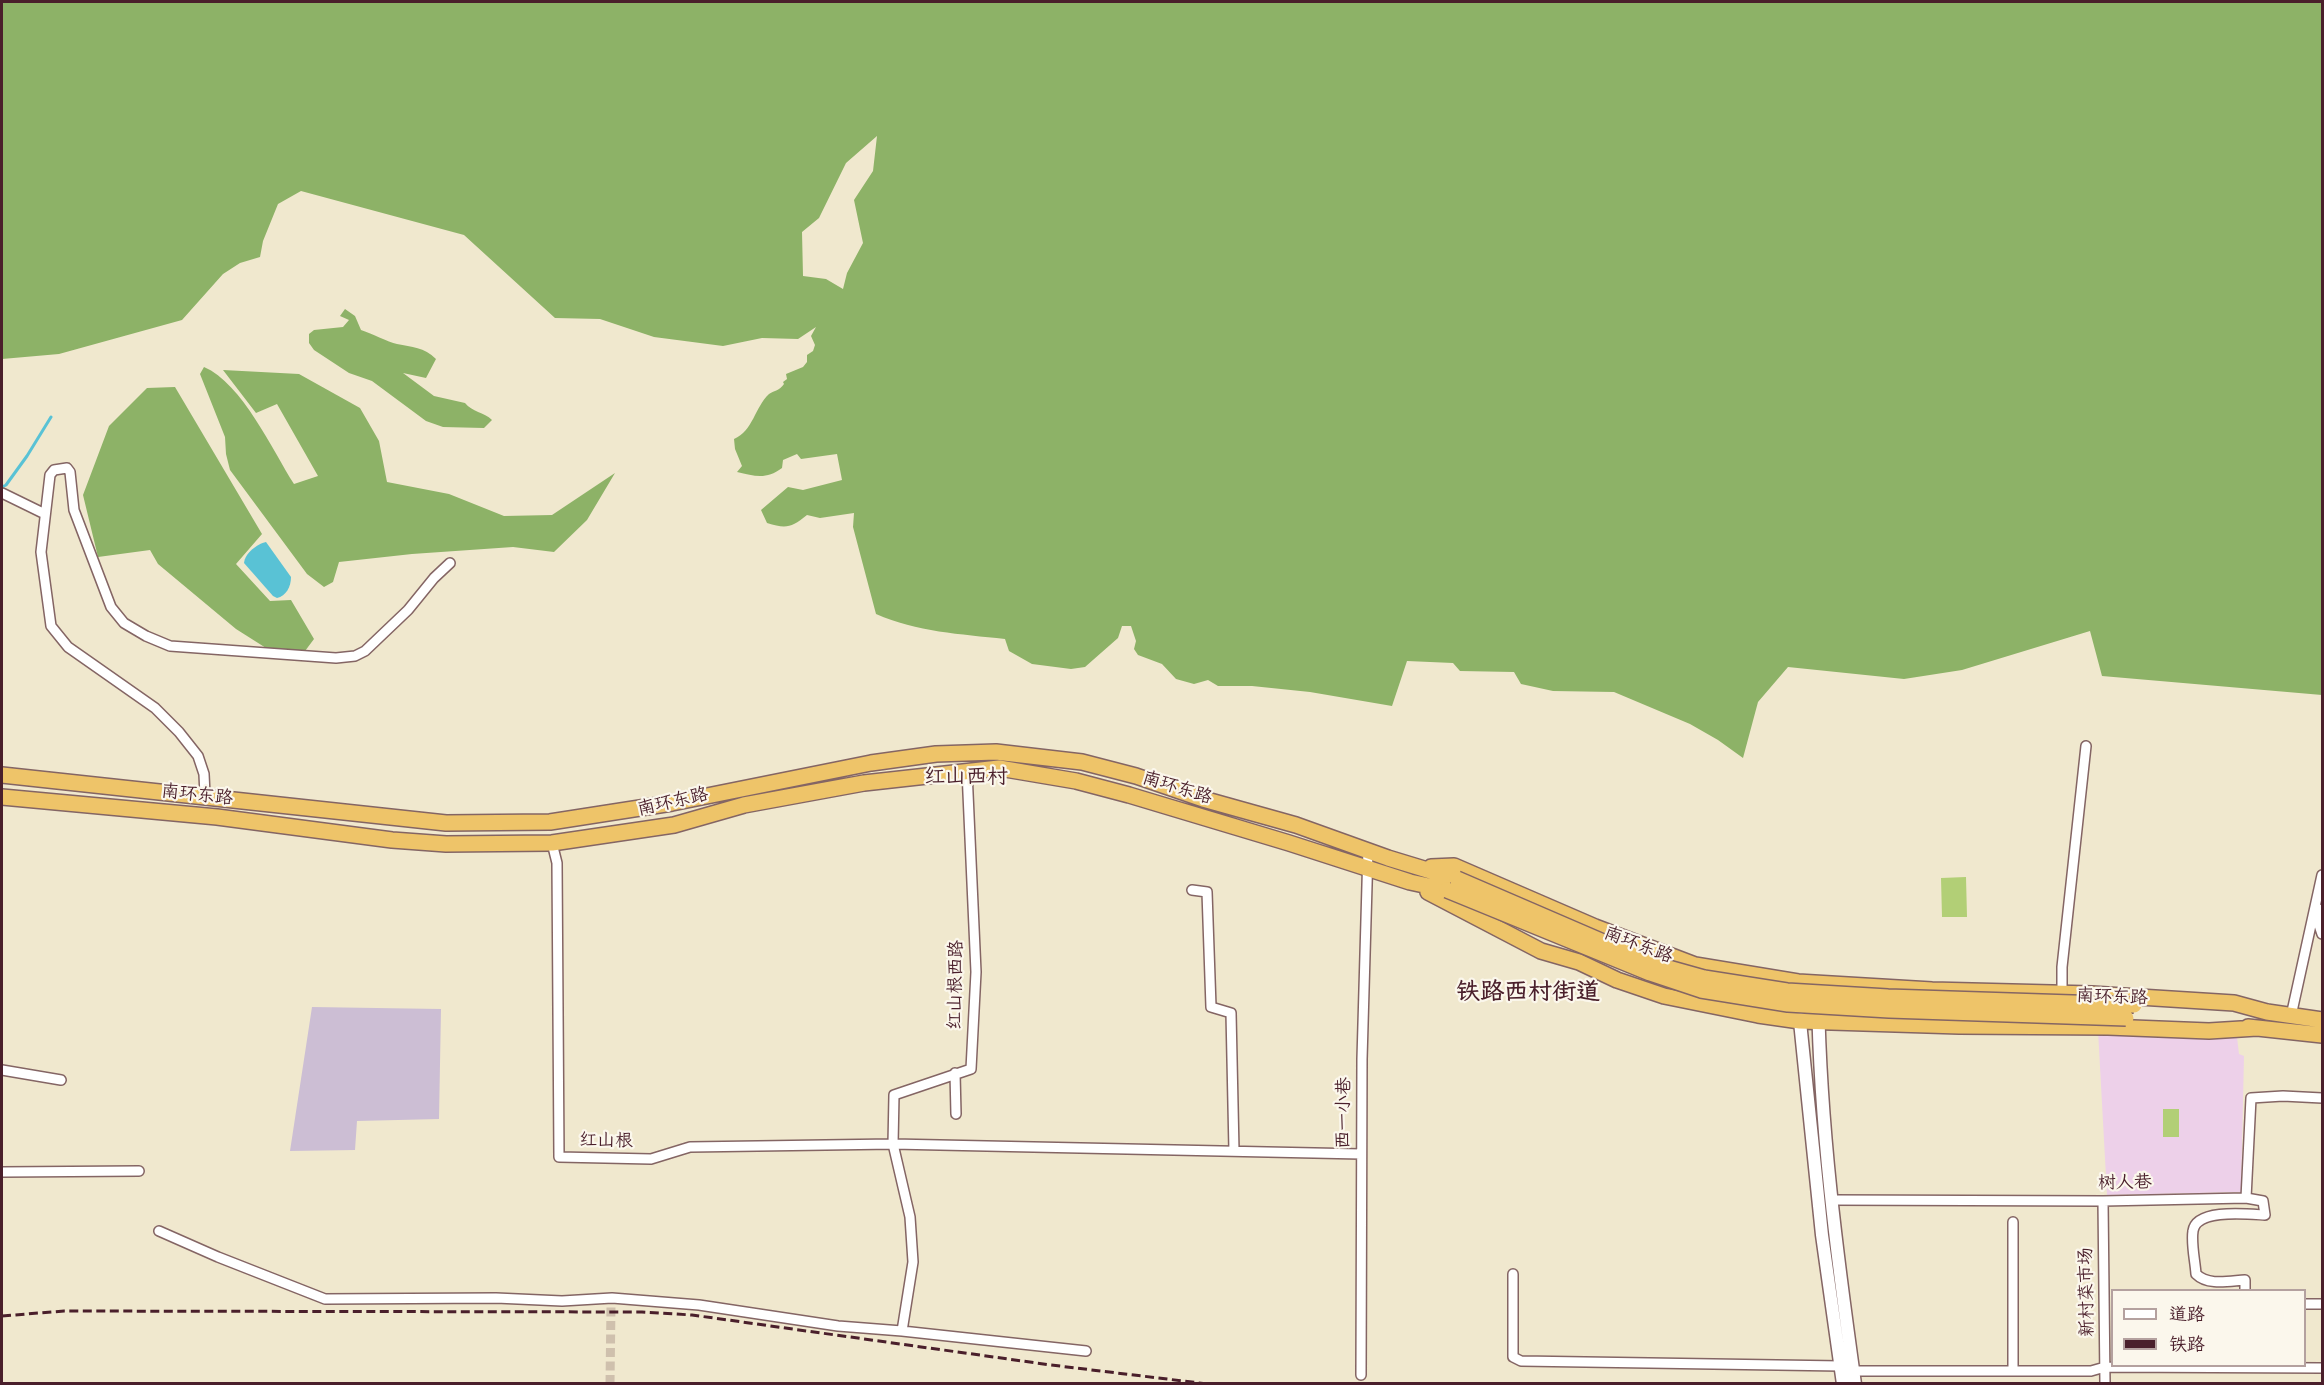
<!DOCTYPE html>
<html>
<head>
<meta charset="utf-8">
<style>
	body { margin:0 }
	#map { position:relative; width:2324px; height:1385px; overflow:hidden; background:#f0e8ce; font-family:"Architects Daughter","LXGW WenKai TC",sans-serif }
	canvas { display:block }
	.frame { position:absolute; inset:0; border:3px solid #4a1f2b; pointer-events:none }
	.legend { position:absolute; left:2111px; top:1289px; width:195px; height:78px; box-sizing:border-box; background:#fbf7ec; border:2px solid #b4a19f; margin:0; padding:8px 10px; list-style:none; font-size:18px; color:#4a1f2b }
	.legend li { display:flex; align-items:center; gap:12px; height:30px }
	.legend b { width:30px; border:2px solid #b4a19f }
</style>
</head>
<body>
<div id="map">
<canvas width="2324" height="1385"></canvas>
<div class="frame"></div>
<ul class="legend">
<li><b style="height:8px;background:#fff"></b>道路</li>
<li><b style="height:8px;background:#4a1f2b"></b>铁路</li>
</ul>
</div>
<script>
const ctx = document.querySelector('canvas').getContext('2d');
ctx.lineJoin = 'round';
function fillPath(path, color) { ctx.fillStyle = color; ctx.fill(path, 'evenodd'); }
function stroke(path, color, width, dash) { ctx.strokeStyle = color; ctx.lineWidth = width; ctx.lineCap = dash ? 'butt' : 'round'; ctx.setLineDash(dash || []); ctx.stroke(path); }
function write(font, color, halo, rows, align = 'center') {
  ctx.font = font + ' "Architects Daughter","LXGW WenKai TC",sans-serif'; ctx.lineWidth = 4.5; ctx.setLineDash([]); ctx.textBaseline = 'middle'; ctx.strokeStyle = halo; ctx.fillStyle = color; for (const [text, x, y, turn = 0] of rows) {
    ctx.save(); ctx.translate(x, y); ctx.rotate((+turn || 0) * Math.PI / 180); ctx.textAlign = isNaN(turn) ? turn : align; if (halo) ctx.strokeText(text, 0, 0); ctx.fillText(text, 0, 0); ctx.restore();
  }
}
fillPath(new Path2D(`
	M2098,1030L2237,1037L2239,1054L2244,1056L2241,1192L2107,1195Z`), '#edd0e9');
fillPath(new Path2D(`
	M312,1007L441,1009L439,1119L357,1121L355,1150L290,1151Z`), '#ccbed4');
fillPath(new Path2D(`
	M1966,877L1967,917H1942L1941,878Z
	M2163,1109H2179V1137H2163Z`), '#b2cf76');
fillPath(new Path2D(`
	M2,2H2322V695L2102,676L2090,631L1962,670L1904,679L1788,667L1758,702L1743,758L1718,740L1690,724L1614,692L1553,691L1521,684L1514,672L1460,671L1453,663L1407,661L1392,706L1310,692L1252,686H1218L1208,680L1194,684L1176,679L1162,664L1138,655L1134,649L1136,641L1131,626H1122L1118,638L1085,667L1071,669L1032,664L1009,651L1005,639C960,634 917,632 876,614L853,527L854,513L820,518L807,515C791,528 786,529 767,523L761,510L788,487L803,490L842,480L837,454L801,459L797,454L783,460L782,468C766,480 755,476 737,472L742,466L735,449L734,439C753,431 755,407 769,394C775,390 779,391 784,384L783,382L787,379L786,374L803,367L807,362V355L813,351L815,345L811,336L816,327L798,339L762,338L723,346L654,337L600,319L555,318L464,235L301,191L278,204L263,241L260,257L240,263L223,274L182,320L59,354L2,359ZM877,136L873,171L854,200L863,243L847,273L843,289L826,279L803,276L802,232L819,218L846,163Z
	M345,309L355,316L361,330C371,333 388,342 397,344C412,347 424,347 436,359L426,378L403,373L434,396L465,403C472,412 484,412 492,420L484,428L443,427L426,421L372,381L349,373L314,350L309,343V334L314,330L343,327L349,320L340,316Z
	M204,367C242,383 273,451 294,484L318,476L277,404L256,413L223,370L299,374L360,408L379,441L387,482L449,494L504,516L552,515L615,473L587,520L554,552L513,547L412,554L339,562L333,582L324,587L307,574L230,470L226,454L225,437L200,374Z
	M175,387L262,534L236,564L270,601L291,600L314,639L305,651L266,648L236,629L158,564L150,550L98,557L83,495L109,426L147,388Z`), '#8db267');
fillPath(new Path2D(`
	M266,542L291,577C291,587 286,596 277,598L273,596L244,563C245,553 257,544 266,542Z`), '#59c2d5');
stroke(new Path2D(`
	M2,487L6,485L27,456L51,417`), '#59c2d5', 3);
stroke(new Path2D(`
	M610,1384L611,1306`), '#cfc0ad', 9, [9, 4.5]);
const minor = new Path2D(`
	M2,493L45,514
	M205,795L204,774L198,756L179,732L155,708L68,647L51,626L41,552L50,475L54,470L67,468L70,472L74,510L111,607L124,623L146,636L170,646L336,658L355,656L365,651L408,610L434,578L450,563
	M552,843L557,863L559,1157L651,1159L690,1147L893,1144L1361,1154
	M1192,890L1207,892L1211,1007L1231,1013L1234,1151
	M2322,909L2319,925L2322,934
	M2062,994V967L2086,746
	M2291,1016L2322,875
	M2,1070L61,1080
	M955,1073L956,1114
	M2,1172L139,1171
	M1832,1200L2103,1201L2246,1198L2251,1098L2283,1096L2322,1098
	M2103,1201L2105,1384
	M159,1231L218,1257L325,1299L496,1298L562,1301L612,1298L699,1305L838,1326L902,1331L1086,1351
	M1513,1274V1357L1521,1361L1841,1366
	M2245,1290V1280C2229,1281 2208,1286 2196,1274C2195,1260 2191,1244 2193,1231C2196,1208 2248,1214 2265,1215L2263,1201L2246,1198
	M2304,1304H2322
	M902,1331L913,1262L910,1217L893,1144L894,1095L971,1069L976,972L967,771
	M1853,1371H2091L2105,1367L2322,1368
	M2013,1371V1222
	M1361,1375L1362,1059L1368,850`);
const tertiary = new Path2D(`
	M1818,997C1820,1126 1837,1256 1855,1384
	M1799,1012L1822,1235L1843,1384`);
const trunk = new Path2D(`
	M2,775L446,823L550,822L672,803L871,763L936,754L996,752L1082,762L1136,776L1203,799L1296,825L1388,858L1457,879
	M2,797L217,817L392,840L446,844L552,843L674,825L744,805L864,783L999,768L1076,781L1129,795L1289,843L1410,882L1447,890
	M1431,867L1454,866L1595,927L1695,965L1798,982L1932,990L2092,994L2234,1003L2267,1012L2322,1020
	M1428,892L1541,951L1579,962L1617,980L1664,996L1758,1015L1800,1021L1959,1026L2108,1027L2209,1031L2257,1028
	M2248,1027L2322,1035`);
stroke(minor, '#846564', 12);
stroke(tertiary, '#846564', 15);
stroke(trunk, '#846564', 18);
stroke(minor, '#fff', 9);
stroke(tertiary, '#fff', 12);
stroke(trunk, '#eec469', 15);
stroke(new Path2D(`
	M2,1316L64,1311L642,1312L692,1315L1051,1365L1208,1384`), '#4a1f2b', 3, [9, 4.5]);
const trunkBridge = new Path2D(`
	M1457,879L1654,964L1704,978L1787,991L1888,997L2134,1005
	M1447,890L1650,973L1701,990L1788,1004L1889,1010L2126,1018`);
stroke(trunkBridge, '#846564', 18, []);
stroke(trunkBridge, '#eec469', 15);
write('18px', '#4a1f2b', '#fbf7ec', [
	["南环东路",1177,789,17],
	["南环东路",197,796,6],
	["南环东路",673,803,-13],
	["南环东路",1638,946,21],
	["红山根西路",957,985,-89],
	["南环东路",2112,998,2],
	["西一小巷",1345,1113,-89],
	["红山根",606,1142,1],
	["树人巷",2125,1184,-1],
	["新村菜市场",2088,1292,-91]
]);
write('21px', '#4a1f2b', '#fbf7ec', [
	["红山西村",966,779]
]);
write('bold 24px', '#4a1f2b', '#fbf7ec', [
	["铁路西村街道",1528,994]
]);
</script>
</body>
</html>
